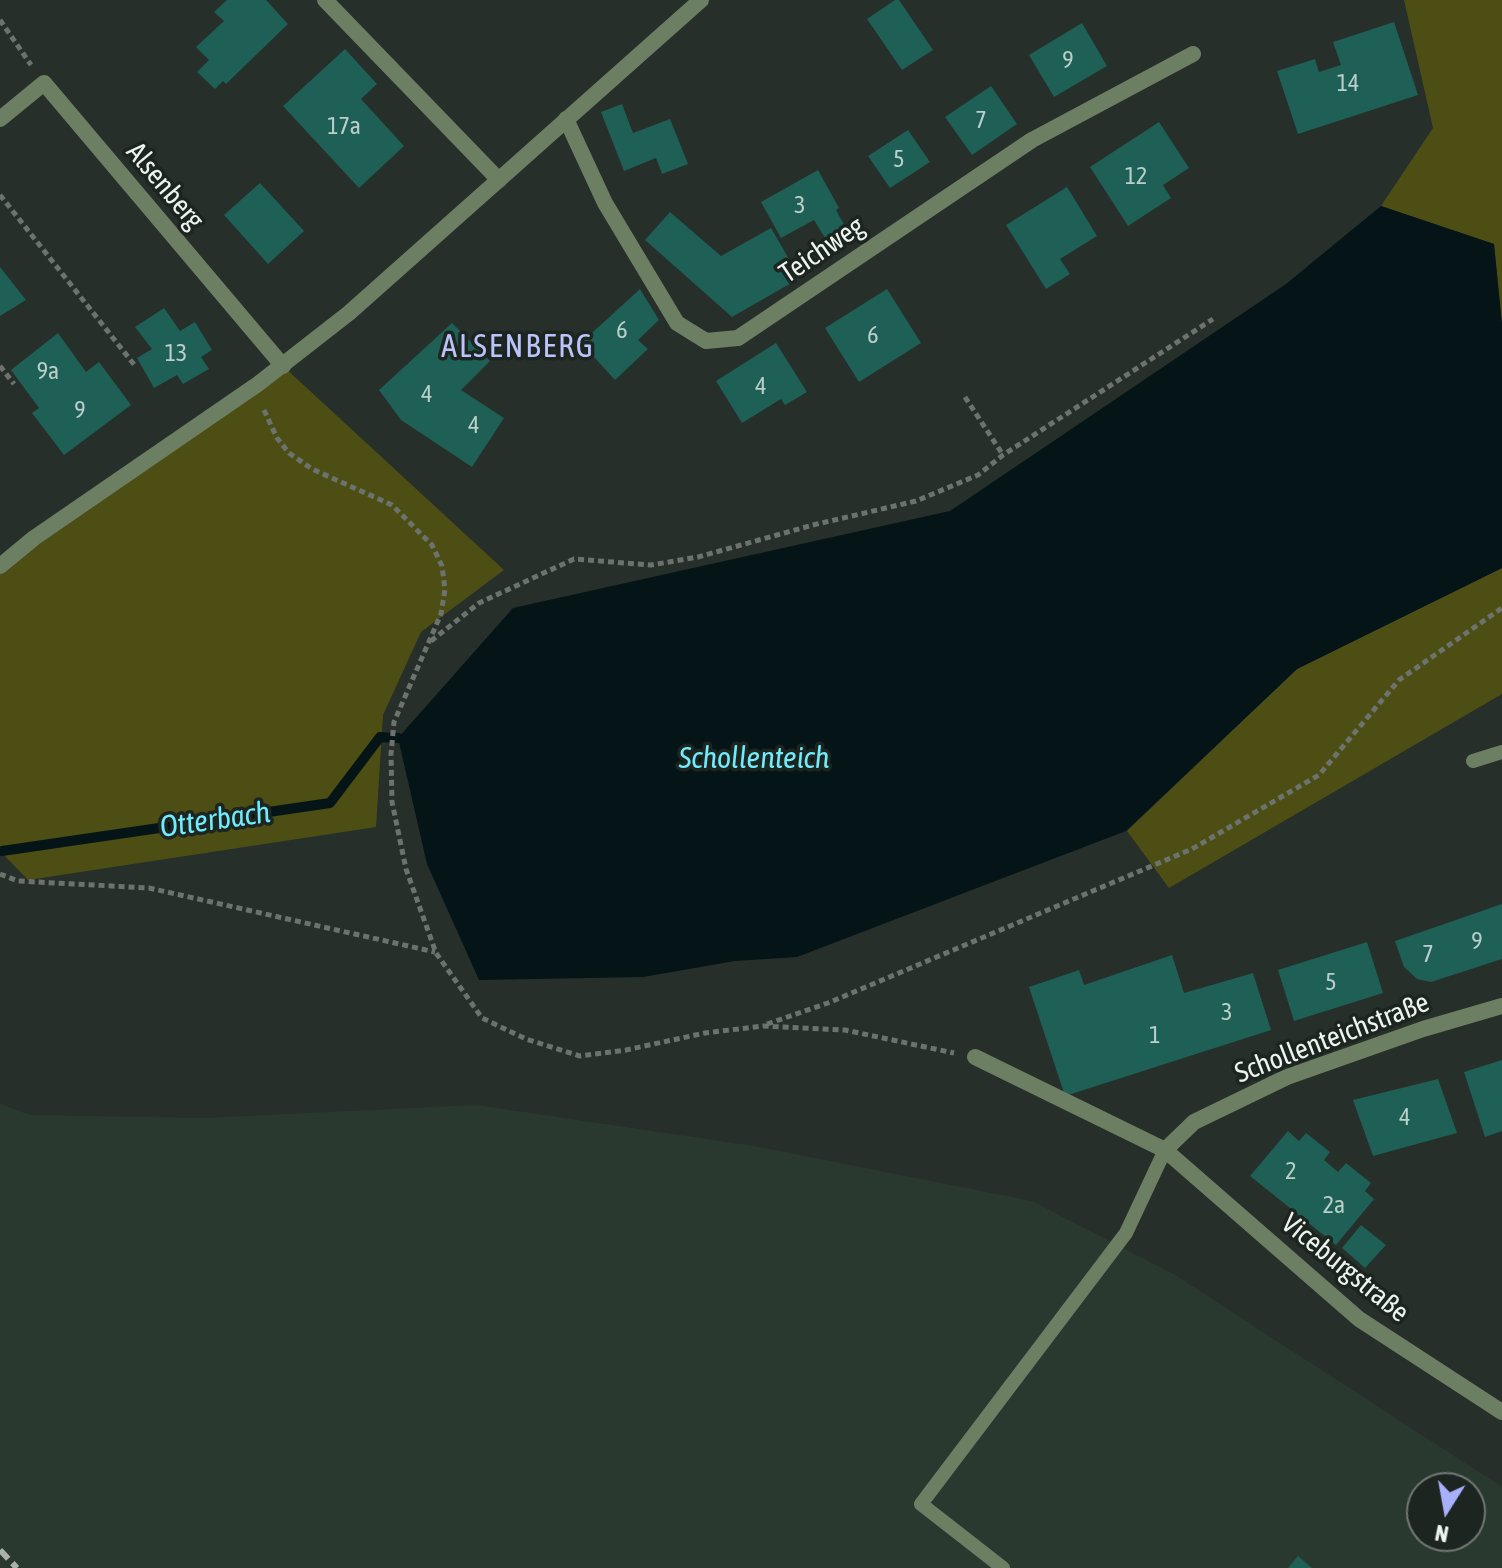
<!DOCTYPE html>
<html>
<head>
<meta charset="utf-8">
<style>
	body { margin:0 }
	#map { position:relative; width:1502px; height:1568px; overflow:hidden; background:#272f2a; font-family:"Asap Condensed",sans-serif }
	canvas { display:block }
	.north { position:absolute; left:1406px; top:1472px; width:80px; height:80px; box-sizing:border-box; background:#1d2520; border:2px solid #717873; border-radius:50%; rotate:191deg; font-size:22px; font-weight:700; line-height:32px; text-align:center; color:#eef4f0 }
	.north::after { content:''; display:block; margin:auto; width:28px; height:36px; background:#a8b0fc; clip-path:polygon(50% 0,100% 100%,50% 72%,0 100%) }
</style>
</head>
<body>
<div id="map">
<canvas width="1502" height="1568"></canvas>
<div class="north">N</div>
</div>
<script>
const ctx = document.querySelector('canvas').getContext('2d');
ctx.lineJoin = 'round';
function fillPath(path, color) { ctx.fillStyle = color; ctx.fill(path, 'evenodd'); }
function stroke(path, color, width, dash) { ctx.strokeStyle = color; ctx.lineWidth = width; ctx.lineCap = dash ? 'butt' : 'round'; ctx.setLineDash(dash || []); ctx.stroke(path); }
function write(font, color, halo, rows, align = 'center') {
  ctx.font = font + ' "Asap Condensed",sans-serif'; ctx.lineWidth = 7; ctx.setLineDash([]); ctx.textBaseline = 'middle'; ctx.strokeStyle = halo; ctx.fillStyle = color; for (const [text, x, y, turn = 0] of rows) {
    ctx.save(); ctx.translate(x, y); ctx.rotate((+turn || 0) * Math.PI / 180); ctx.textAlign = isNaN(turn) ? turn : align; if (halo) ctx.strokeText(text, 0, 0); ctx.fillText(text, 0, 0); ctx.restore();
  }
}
fillPath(new Path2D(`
	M0,1104L30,1115L206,1118L476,1105L754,1146L1032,1201L1175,1275L1502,1487V1568H0ZM1422,1488H1470V1536H1422Z`), '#2a3930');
fillPath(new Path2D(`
	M1404,0H1502V324L1494,244L1381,206L1433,128Z
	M283,366L504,570L421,632L383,715L376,827L28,880L0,851V566Z
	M1502,568V694L1169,888L1127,831L1297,669Z`), '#4d4e14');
fillPath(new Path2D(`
	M1381,206L1494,244L1502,324V568L1297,669L1126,831L797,957L735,961L643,977L479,980L427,864L398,738L513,608L950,511L1286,284Z`), '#051416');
stroke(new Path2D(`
	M2,851L330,803L380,737L398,738`), '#051416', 10);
fillPath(new Path2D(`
	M227,0H266L288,24L226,84L223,81L215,89L197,72L209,60L196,47L224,21L214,12Z
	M895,0H899L933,50L902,70L867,19Z
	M1394,22L1418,95L1298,134L1277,71L1315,59L1319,72L1341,65L1333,42Z
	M1082,23L1107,66L1054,97L1029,55Z
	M345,49L377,84L361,99L404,146L359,188L283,106Z
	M991,86L1017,124L972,155L945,117Z
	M622,104L633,133L670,119L688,164L662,174L656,158L624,171L601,112Z
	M1159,122L1189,168L1163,185L1171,198L1128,226L1090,167Z
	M908,130L930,162L890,188L868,156Z
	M818,170L839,208L836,210L848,232L828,243L814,220L781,238L761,202Z
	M260,183L304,231L268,264L224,215Z
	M1067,187L1097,236L1060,259L1070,274L1046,289L1006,225Z
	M670,212L721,256L771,228L800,278L732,317L645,240Z
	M0,267L26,300L0,316Z
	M640,289L659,320L638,340L648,349L615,380L581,343Z
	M887,289L921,343L859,382L825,328Z
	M164,308L180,331L195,322L212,350L201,357L209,369L183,384L177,375L154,388L137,358L152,349L135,327Z
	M452,323L490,361L461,390L504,418L472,467L401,420L379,390Z
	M58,333L86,372L99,362L131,405L64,455L32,413L39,408L11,370Z
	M776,343L807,392L785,405L781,399L742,423L716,381Z
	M1502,904V959L1431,982L1417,979L1404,967L1395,941Z
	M1367,942L1383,993L1294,1021L1278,970Z
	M1172,955L1184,993L1253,973L1271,1030L1065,1096L1029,987L1079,970L1084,985Z
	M1502,1060V1131L1485,1137L1464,1072Z
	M1438,1079L1457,1133L1373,1156L1353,1100Z
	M1288,1131L1299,1141L1306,1133L1330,1152L1324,1160L1338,1172L1346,1163L1371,1183L1365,1191L1374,1199L1336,1245L1250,1176Z
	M1361,1225L1386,1245L1365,1268L1342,1248Z
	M1298,1556L1312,1568H1288Z`), '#1e5f56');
stroke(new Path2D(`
	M0,20L31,65
	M0,195L136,367
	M0,366L14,384
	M965,397L1003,455
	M264,410L277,438L289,453L312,469L392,505L432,545L442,566L445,589L441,614L394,722L391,754L392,802L406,869L436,953L482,1018L526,1039L580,1056L626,1050L705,1033L763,1026L845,1030L954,1053
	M431,641L479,603L574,559L651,565L698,557L813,525L916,501L978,475L1003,455L1213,319
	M0,874L18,881L149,888L435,952
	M767,1024L828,1003L1192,849L1319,775L1399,680L1502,608`), '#6c736f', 5, [6, 4]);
stroke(new Path2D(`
	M1473,761L1502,752
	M1003,1568L921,1504L1126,1233L1165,1150`), '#6d7f62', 14);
stroke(new Path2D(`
	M325,0L499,180
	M0,119L44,83L283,366
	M566,119L605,203L677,323L706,341L738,338L1032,140L1193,54
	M975,1057L1165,1150L1194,1122L1287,1077L1423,1029L1502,1006
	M1165,1150L1359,1319L1502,1412`), '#6d7f62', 16);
stroke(new Path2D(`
	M0,566L34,538L258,384L349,313L701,0`), '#6d7f62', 16);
stroke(new Path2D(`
	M0,1550L17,1568`), '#aab1ac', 6, [12, 6]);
write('24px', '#bacfca', null, [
	["9",1068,60],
	["14",1348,83],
	["7",981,120],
	["17a",344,126],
	["5",899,159],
	["12",1136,176],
	["3",800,205],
	["6",622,330],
	["6",873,335],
	["13",176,353],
	["9a",48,371],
	["4",761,386],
	["4",427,394],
	["9",80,410],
	["4",474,425],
	["9",1477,941],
	["7",1428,954],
	["5",1331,982],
	["3",1227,1012],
	["1",1155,1035],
	["4",1405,1117],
	["2",1291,1171],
	["2a",1334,1205]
]);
write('28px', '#eef4f0', '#1d2520', [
	["Alsenberg",165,186,50],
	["Teichweg",822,250,-34],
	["Schollenteichstraße",1332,1038,-21],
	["Viceburgstraße",1345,1268,39]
]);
write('italic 30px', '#70ecfc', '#1d2520', [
	["Schollenteich",754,759],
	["Otterbach",215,820,-8]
]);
ctx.letterSpacing = '2px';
write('32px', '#bbc3fb', '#1d2520', [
	["ALSENBERG",518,347]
]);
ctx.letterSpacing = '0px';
</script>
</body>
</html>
